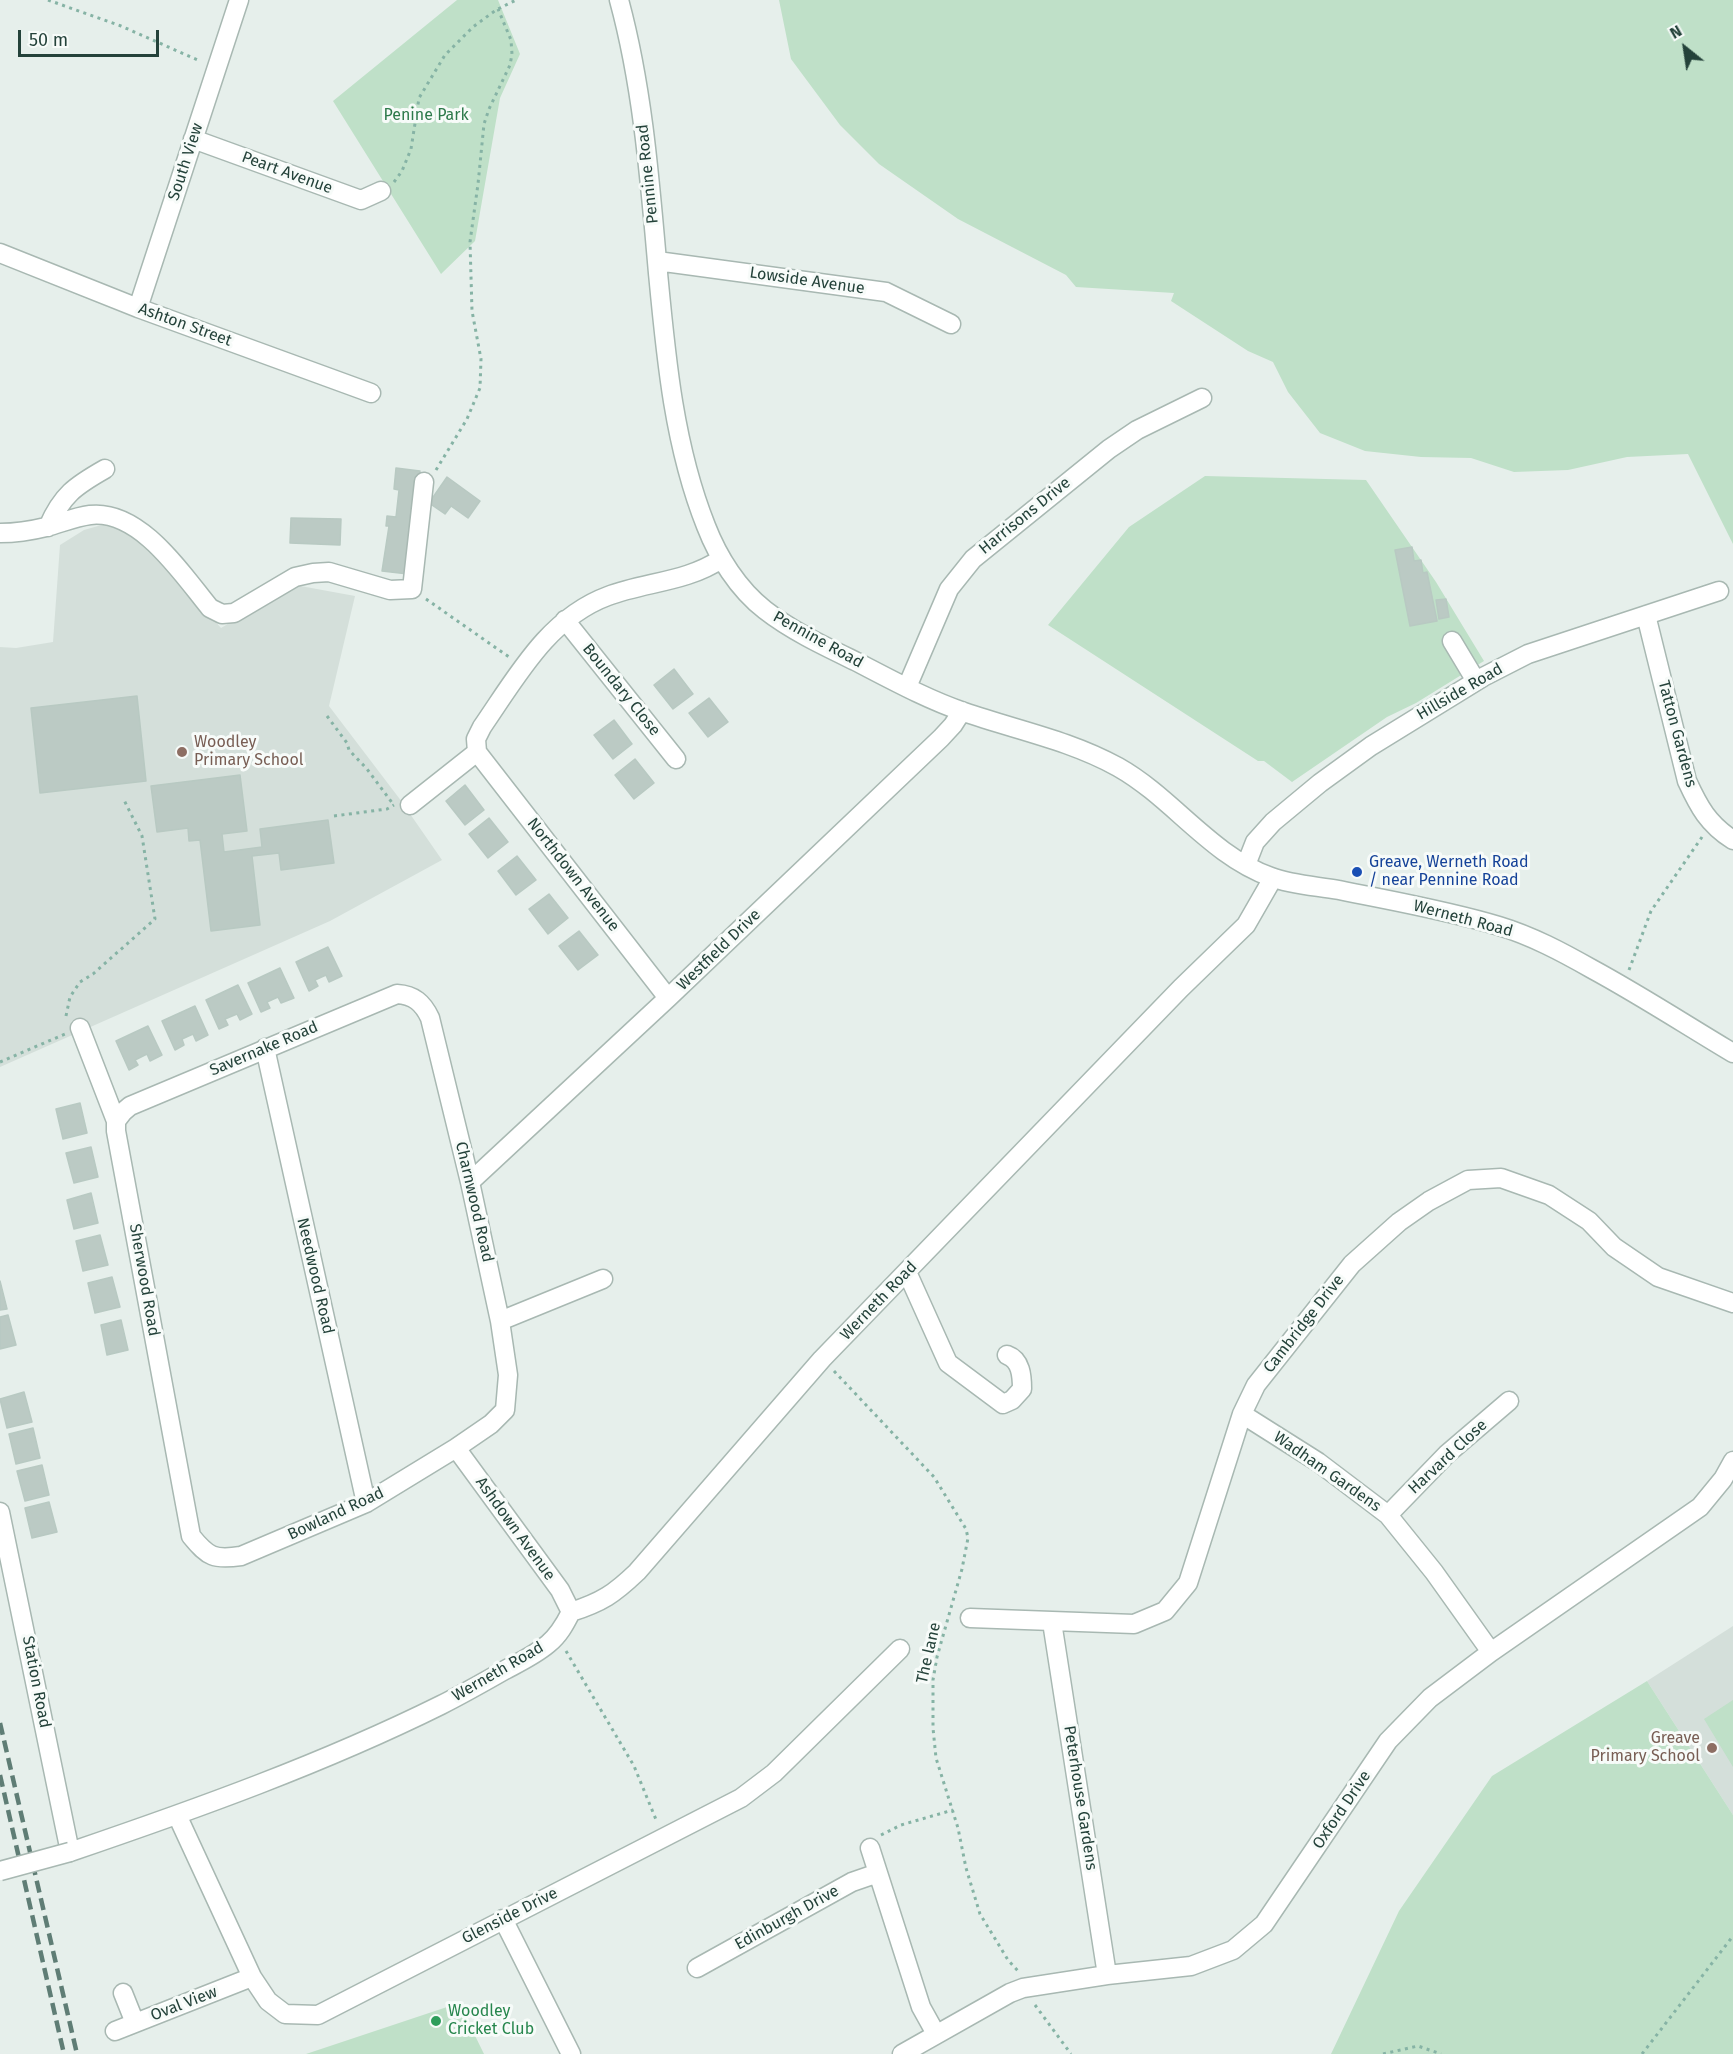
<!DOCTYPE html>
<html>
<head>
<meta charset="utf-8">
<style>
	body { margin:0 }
	#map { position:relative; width:1733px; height:2054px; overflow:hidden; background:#e6efeb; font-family:"Fira Sans",sans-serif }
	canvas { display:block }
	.north { position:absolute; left:1655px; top:18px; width:60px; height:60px; -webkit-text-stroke:4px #f7fbf9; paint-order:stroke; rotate:330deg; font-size:16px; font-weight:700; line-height:24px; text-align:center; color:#24423a }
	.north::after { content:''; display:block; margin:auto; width:21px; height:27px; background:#24423a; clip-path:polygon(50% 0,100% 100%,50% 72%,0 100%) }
	.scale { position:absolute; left:18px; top:30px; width:141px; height:27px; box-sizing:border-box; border:3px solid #24423a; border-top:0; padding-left:8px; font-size:18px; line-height:21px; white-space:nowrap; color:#24423a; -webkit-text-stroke:4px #f7fbf9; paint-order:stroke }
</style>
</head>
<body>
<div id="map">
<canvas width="1733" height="2054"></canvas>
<div class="north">N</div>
<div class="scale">50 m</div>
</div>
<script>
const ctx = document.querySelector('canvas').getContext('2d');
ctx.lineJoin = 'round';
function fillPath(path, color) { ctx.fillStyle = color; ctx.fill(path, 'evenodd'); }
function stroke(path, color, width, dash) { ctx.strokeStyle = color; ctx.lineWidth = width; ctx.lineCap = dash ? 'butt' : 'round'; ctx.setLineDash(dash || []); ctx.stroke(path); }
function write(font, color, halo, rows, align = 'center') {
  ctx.font = font + ' "Fira Sans",sans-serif'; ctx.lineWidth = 6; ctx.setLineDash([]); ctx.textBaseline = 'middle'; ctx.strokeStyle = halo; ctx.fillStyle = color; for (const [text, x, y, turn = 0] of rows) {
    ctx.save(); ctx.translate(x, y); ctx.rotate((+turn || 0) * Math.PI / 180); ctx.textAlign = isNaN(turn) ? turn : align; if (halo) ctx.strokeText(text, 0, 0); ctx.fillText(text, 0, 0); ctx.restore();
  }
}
fillPath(new Path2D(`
	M112,522L140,536L221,628L295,585L355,596L329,706L399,798L442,860L330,921L0,1067V647L16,648L53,642L60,545L84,530Z
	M1733,1626V1815L1647,1681Z`), '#d4dfda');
fillPath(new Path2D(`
	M457,0H498L520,54L500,98L475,241L441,274L333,101Z
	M779,0H1733V544L1688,454L1627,457L1568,470L1514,472L1471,458L1421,457L1365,451L1320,433L1288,392L1273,362L1248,351L1171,301L1174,293L1076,287L1066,275L958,219L879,164L840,125L791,59Z
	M1205,476L1366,480L1436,582L1484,661L1416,703L1387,717L1292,782L1264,761H1258L1048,625L1129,527Z
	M1647,1681L1733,1815V2054H1331L1399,1911L1492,1776Z
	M1733,1700V1767L1704,1719Z
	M459,2003L484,2054H306Z`), '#bfe0c8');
const building = new Path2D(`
	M396,468L420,471L408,574L382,571L389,526H386L387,516L396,517L399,490L394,489Z
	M447,477L480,501L468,518L451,506L445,514L429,503Z
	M291,518L341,519L340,545L290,543Z
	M1412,547L1414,561L1421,560L1423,573L1427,572L1437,621L1410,626L1395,550Z
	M1446,599L1449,617L1439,619L1436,600Z
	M674,669L693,694L673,709L654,685Z
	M137,696L146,781L40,793L31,708Z
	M709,698L728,722L708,737L689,713Z
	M614,720L632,744L613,759L594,735Z
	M635,759L654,783L634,799L615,775Z
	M240,775L247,831L222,834L224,852L262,847L260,829L328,820L334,863L281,870L279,853L252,856L260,925L211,931L200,840L189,841L188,828L157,832L151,786Z
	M465,785L484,810L465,825L446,801Z
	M489,818L508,842L488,858L469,834Z
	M517,856L536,880L516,895L498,871Z
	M549,894L568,918L548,934L529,909Z
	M579,931L598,955L578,970L559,946Z
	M328,947L342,976L329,982L326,975L315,980L318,986L309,991L296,962Z
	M280,968L294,998L281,1003L278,997L267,1002L270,1008L261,1012L248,983Z
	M238,985L252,1014L240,1020L237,1014L225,1019L228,1025L219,1029L206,1000Z
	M195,1006L208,1035L196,1041L193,1034L182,1039L184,1045L175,1050L162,1021Z
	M148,1026L162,1055L150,1061L147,1054L135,1060L138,1065L129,1070L116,1041Z
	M80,1103L87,1133L63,1139L56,1109Z
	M91,1147L98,1177L74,1183L66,1153Z
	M91,1193L98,1223L74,1229L67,1200Z
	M100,1235L108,1265L83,1271L76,1241Z
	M112,1277L120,1307L95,1313L88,1283Z
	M0,1281L7,1309L0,1310Z
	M8,1315L16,1345L0,1349V1317Z
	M121,1320L128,1350L107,1355L101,1325Z
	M24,1392L32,1422L7,1428L0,1399Z
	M33,1428L40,1458L16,1464L9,1434Z
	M42,1465L49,1495L25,1501L17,1471Z
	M49,1502L57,1532L32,1538L25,1508Z`);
fillPath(building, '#bbcac4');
stroke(building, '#b8c9c2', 1.5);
const minor = new Path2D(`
	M619,0C643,88 650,182 658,273C666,358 674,446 706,526C718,557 738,589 765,610C792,631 824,646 855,661C890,679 926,699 964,712C1016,730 1069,740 1118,767C1173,798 1210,855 1271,877C1292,885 1317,886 1339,890C1392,901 1446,910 1499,926C1532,936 1562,952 1592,969C1640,995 1686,1025 1733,1053
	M193,139L361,200L381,191
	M0,253L138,308L371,393
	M657,261L886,292L951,324
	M138,308L239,0
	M48,527C62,495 75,486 105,469
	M0,533C16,533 30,531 46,527C61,523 75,517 90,515C140,509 182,574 210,608L222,614L234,613L295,577L313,573L329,572L390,590L412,589L424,482
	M1646,615L1687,781C1699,807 1708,824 1733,840
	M565,620L676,759
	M1452,641L1476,681
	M907,687L949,589L973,559L1109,449L1137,430L1202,398
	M477,752L668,998
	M410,805L477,752L476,739L482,727C516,678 548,618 608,596C645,582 687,582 721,559
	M1246,865L1255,842L1273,822L1320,783L1371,746L1483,677L1528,654L1719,591
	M80,1028L116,1121V1131L191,1536C208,1557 214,1560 241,1556L366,1503L456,1448L491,1424L505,1410L508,1375L500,1321L470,1182L430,1018C423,1003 414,995 397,994L130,1106L123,1112L116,1121
	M265,1048L366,1503
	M470,1182L668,998L941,738L953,725L962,711
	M907,1272L948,1363L1003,1404L1012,1400L1022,1389C1022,1376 1021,1360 1007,1355
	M500,1321L603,1279
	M1242,1414L1318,1462L1388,1515L1434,1572L1491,1652
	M456,1448L560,1590L571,1612
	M0,1512L70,1852C196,1809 322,1764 441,1705C463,1694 484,1682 505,1670C520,1662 535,1655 548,1644C559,1635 565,1624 571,1612C602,1602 614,1594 637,1572L822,1359L1181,988L1246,925L1273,878
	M1388,1515L1447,1454L1509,1401
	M970,1618L1134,1624L1165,1611L1188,1583L1242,1414L1256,1385L1352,1264L1399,1222L1429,1201L1468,1180L1501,1178L1549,1195L1589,1221L1614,1247L1658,1277L1733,1303
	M1052,1622L1107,1975
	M177,1815L252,1977L268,2001L285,2014L318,2015L741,1798L774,1773L900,1649
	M870,1848L921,2007L936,2034
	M503,1919L571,2054
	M697,1968L852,1882L878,1873
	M123,1993L135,2023
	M115,2031L252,1977
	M902,2054L1010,1993L1023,1988L1107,1975L1191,1966L1233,1950L1264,1924L1388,1741L1430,1698L1491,1652L1700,1507L1723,1479L1733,1461`);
stroke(minor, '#a8b8b2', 21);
stroke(new Path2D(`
	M48,0L121,26L200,61
	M394,182L402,171L411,149L419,98L445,55L473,27L496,10L516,0
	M436,470L467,419L480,388L481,359L472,311L470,242L478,184L484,124L489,109L510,65L512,54L511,40L498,9
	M426,599L509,657
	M327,716L347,743L349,750L367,769L393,804
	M334,816L387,809L394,805
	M1629,970L1651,911L1702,837
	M66,1016L70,997L80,982L93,974L155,919L142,836L123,798
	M0,1062L65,1034
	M834,1371L934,1477L966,1529L968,1538L962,1569L937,1657L933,1680V1728L936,1758L958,1828L966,1868L980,1914L1008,1960L1018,1971
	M566,1651L634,1766L657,1822
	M881,1835L901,1825L953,1810
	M1035,2005L1071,2054
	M1383,2054L1418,2046L1441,2054
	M1642,2054L1733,1936`), '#86b3a5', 3, [3, 4.5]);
stroke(minor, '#fff', 18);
stroke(new Path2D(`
	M0,1723L77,2054
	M0,1775L64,2054`), '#5f7d75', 4.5, [12, 6]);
const minorBridge = new Path2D(`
	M0,1871L70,1852`);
stroke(minorBridge, '#a8b8b2', 21, []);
stroke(minorBridge, '#fff', 18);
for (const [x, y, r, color] of [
	[182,752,6,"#8d6e63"],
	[1357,872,6,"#1a4fb4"],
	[1712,1748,6,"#8d6e63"],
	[436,2021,6,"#2e9e5b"]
]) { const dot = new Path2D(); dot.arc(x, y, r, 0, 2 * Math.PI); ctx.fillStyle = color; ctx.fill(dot); stroke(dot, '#f7fbf9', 2); }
write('16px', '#2d7a4b', '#f7fbf9', [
	["Penine Park",426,116]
]);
write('16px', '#24423a', '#f7fbf9', [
	["South View",186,162,-72],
	["Peart Avenue",287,173,20],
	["Pennine Road",648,174,-96],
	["Lowside Avenue",807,281,8],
	["Ashton Street",185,325,20],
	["Harrisons Drive",1025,516,-39],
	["Pennine Road",818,640,29],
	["Boundary Close",621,690,51],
	["Hillside Road",1460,692,-30],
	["Tatton Gardens",1677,734,75],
	["Northdown Avenue",573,875,52],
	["Werneth Road",1463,919,15],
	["Westfield Drive",719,950,-44],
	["Savernake Road",264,1049,-23],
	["Charnwood Road",474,1202,77],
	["Needwood Road",315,1276,77],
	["Sherwood Road",144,1280,80],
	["Werneth Road",879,1301,-46],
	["Cambridge Drive",1304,1324,-52],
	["Harvard Close",1448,1457,-43],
	["Wadham Gardens",1327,1472,35],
	["Bowland Road",336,1514,-25],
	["Ashdown Avenue",515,1529,54],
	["The lane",929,1653,-77],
	["Werneth Road",498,1672,-30],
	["Station Road",36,1682,79],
	["Peterhouse Gardens",1080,1798,81],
	["Oxford Drive",1342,1810,-56],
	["Glenside Drive",510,1916,-27],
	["Edinburgh Drive",787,1918,-29],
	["Oval View",184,2004,-21]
]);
write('16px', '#785e54', '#f7fbf9', [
	["Woodley",194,743],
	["Primary School",194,761],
	["Greave",1700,1739,"right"],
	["Primary School",1700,1757,"right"]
], 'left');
write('16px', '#164399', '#f7fbf9', [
	["Greave, Werneth Road",1369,863],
	["/ near Pennine Road",1369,881]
], 'left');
write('16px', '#27864d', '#f7fbf9', [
	["Woodley",448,2012],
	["Cricket Club",448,2030]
], 'left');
</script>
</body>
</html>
